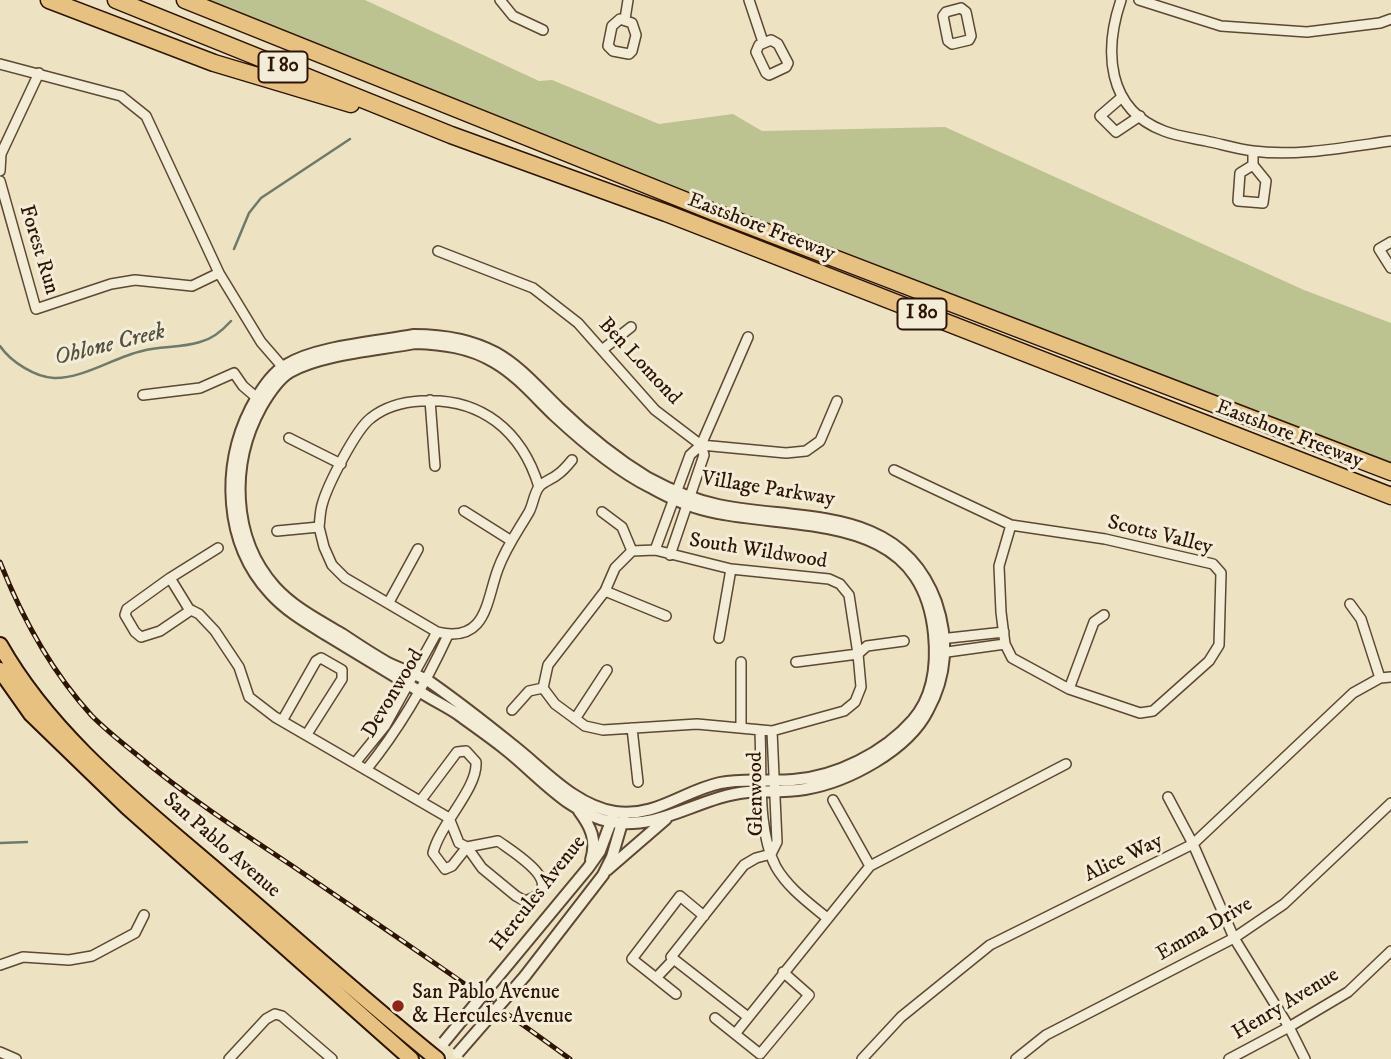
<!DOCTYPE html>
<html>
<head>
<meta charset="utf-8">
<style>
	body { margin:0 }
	canvas { display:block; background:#ede2c1 }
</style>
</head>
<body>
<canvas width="1391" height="1059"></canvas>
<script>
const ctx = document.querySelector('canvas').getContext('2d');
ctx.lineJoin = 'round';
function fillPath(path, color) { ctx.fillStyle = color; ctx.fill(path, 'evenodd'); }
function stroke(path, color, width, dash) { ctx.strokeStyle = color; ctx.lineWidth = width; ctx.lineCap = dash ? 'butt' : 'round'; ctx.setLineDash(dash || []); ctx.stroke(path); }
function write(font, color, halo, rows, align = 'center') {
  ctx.font = font + ' "IM FELL DW Pica",serif'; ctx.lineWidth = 6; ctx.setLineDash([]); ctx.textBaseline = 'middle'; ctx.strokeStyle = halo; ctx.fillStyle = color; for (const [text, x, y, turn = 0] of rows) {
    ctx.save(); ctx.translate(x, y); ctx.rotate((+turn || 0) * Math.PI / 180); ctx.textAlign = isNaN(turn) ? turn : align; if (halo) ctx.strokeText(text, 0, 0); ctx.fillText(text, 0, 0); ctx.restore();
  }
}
fillPath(new Path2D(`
	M185,0H365L539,81L552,80L659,124L733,114L762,131L945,127L1304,290L1391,323V472Z`), '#bcc290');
stroke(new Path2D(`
	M234,249L249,213L261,198L350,139
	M0,346C11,362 35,377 54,378C82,379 115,357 142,351C161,346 181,348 200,342C213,339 222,331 231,321
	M0,843L27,842`), '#6e7a6b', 2.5);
const minor = new Path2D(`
	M500,0L513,16L543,30
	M749,0L763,42
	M1121,0C1104,50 1106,109 1164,131C1177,136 1192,138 1206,141C1221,144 1237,149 1253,151C1297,157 1347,147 1391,141
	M1139,0L1221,26L1307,32L1380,23L1391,19
	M961,8L966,12L971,36L969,40L952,44L948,41L943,16L946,12Z
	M620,19L632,23L636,35L632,51L629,54L613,51L608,46L612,26Z
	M625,19L628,0
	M771,40L778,44L788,63L786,67L769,75L766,73L756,52L759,45Z
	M0,64L121,96L146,116L219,273
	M1122,97L1100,116L1116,132L1140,116
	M1253,165L1266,181L1263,203L1238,201L1240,173L1253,165V151
	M0,171L1,154L39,73
	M0,181L36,309L111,284L135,280L192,286L219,273L261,342L287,372
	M1391,242L1379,249L1391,268
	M438,251L533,288L578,323L655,410L701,445L786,453L806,451L820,441L837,401
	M602,350L631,327
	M143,395L200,388L234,373L243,386L257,398
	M430,400L435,466
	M289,438L341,464
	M894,470L1011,525L1105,539L1213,564L1221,573L1219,645L1209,661L1153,711L1140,713L1069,689L1012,658L1005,644L1001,612L999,566L1011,525
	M464,511L510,540
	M602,512L622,527L632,551
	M319,527C320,520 320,512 322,505C327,486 356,429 371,418C386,406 403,402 421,401C481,397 522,431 539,487
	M277,531L319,527L324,547L332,565L345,578L437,632C487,644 486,601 498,569C506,547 518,531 529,512C533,505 534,493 539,487C543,482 552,479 557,475C563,471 568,465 572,460
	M655,550L731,569L829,579L840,584L849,595L858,654L861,687L855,702L844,711L772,731L697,724L603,730L585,726L555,704L543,688L548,665L605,591L615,568L632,551Z
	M655,550L690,455L701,445L748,337
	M670,555L704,455L701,445
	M170,578L189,609L199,614L215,631L239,667L249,697L275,717L449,818L459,843L467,847L482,868L516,896L525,901C570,886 516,854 498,841L467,847L452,866L445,869L433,853C440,824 478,788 476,762L466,751L457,752L421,800
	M605,591L666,616
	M389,602L418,549
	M1350,604L1361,619L1380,678
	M191,610L160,631L141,637L135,632L125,615L127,609L170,578L218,548
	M719,638L731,569
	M940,639L1004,632
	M940,653L1005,644
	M741,662V727
	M796,662L858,654L867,646L904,641
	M1069,689L1094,622L1104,615
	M512,710L529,691L543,688
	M575,719L607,670
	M282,721L316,661L321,658L342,670V679L307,734
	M632,728L638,782
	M760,732C762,772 757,831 776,867C788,888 809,903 827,918
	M355,763L385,726L437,632
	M366,770C400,728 426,683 448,635
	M1168,797L1193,844L1234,938L1289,1027L1305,1059
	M833,800L870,866
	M771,854L777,842L772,731
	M674,959L656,978L632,959L680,896L704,916
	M0,965L23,957L69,960L92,956L135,933L144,915
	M656,978L676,994
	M748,1017L671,957L744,865L756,858L771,854
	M715,1018L760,1054L809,995L783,972
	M735,1034L870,866L1066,764
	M0,1052L16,1059
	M229,1059L266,1019L275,1014L282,1016L332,1059
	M862,1059L901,1017L990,945L1193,844L1353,693L1380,678L1391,677
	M1016,1059L1046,1035L1234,938L1284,904L1391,803
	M1229,1059L1289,1027L1348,992L1391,951`);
const tertiary = new Path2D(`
	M414,335C443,335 470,339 496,353C521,367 539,389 559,408C586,434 617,459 648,478C670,490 694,500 718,505C800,522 900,504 936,602C949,640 947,675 928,710C908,750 848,782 805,789C786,792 767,791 748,792C701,796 661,830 612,822C570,815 537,774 505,749C490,737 474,726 459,715C446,706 432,700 419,691C389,673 360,655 330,637C309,624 287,612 270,593C224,543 221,467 251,408C259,393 271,373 286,365C317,346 377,342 414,335Z
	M415,343C442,344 469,347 494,362C518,376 535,397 555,416C583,442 616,470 650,487C671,499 694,509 718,513C804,530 922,513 934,634C937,664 933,697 913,720C884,753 836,777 793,780C768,782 744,778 720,783C683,791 655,818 615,812C573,805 543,768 510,743C484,722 457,701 430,682C417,674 402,670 388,663C372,654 357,644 342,634C318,620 293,607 275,587C231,538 230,463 261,407C268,395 278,379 290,372C321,354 379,350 415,343Z
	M579,811C591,827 597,840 591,860
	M607,870L666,819
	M525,976L603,875L612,857L624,816
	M486,991L588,868L600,851L613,816`);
const primary = new Path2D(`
	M0,645C53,739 143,807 223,876C294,937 364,1000 437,1059
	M0,670L31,714L127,807L411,1059`);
const motorway = new Path2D(`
	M49,0L214,63L351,104
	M116,0L451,135L666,213L1391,496
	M185,0L714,212L1391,472`);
stroke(minor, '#5d4833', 12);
stroke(tertiary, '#5d4833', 14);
stroke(primary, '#2d1404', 18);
stroke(motorway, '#2d1404', 19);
stroke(minor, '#f3ecd7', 9);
stroke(tertiary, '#f3ecd7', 10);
stroke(primary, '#e6c180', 14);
stroke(motorway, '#e6c180', 16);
const rail = new Path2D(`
	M0,562C22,618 51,671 92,716C106,730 121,742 136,754C185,795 238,830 291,865C385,929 479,992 570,1059`);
stroke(rail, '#2d1404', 5);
stroke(rail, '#f3ecd7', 2.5, [8]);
const tertiaryBridge = new Path2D(`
	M444,1042L486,991
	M458,1053L525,976`);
stroke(tertiaryBridge, '#5d4833', 14, []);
stroke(tertiaryBridge, '#f3ecd7', 10);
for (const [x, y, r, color] of [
	[398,1006,7,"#8f2418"]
]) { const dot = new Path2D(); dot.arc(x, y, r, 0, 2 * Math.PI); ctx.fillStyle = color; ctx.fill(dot); stroke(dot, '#f3ecd7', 2.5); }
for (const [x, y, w] of [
	[283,67,49],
	[922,314,49]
]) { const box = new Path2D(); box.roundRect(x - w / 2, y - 15.5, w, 31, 5); ctx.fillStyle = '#f3ecd7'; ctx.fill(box); stroke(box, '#2d1404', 2); }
write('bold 19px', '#2d1404', null, [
	["I 80",283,67],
	["I 80",922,314]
]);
write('21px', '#2d1404', '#f3ecd7', [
	["Eastshore Freeway",761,228,21],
	["Forest Run",38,250,73],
	["Ben Lomond",639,362,47],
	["Eastshore Freeway",1289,435,21],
	["Village Parkway",768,490,9],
	["Scotts Valley",1160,536,14],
	["South Wildwood",758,552,9],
	["Devonwood",394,694,-59],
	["Glenwood",757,794,-91],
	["San Pablo Avenue",221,846,41],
	["Alice Way",1124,859,-26],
	["Hercules Avenue",539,894,-52],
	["Emma Drive",1205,930,-30],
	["Henry Avenue",1286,1005,-31]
]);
write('21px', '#2d1404', '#f3ecd7', [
	["San Pablo Avenue",412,994],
	["& Hercules Avenue",412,1018]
], 'left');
write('italic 23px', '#535040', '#f3ecd7', [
	["Ohlone Creek",110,346,-14]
]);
</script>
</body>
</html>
